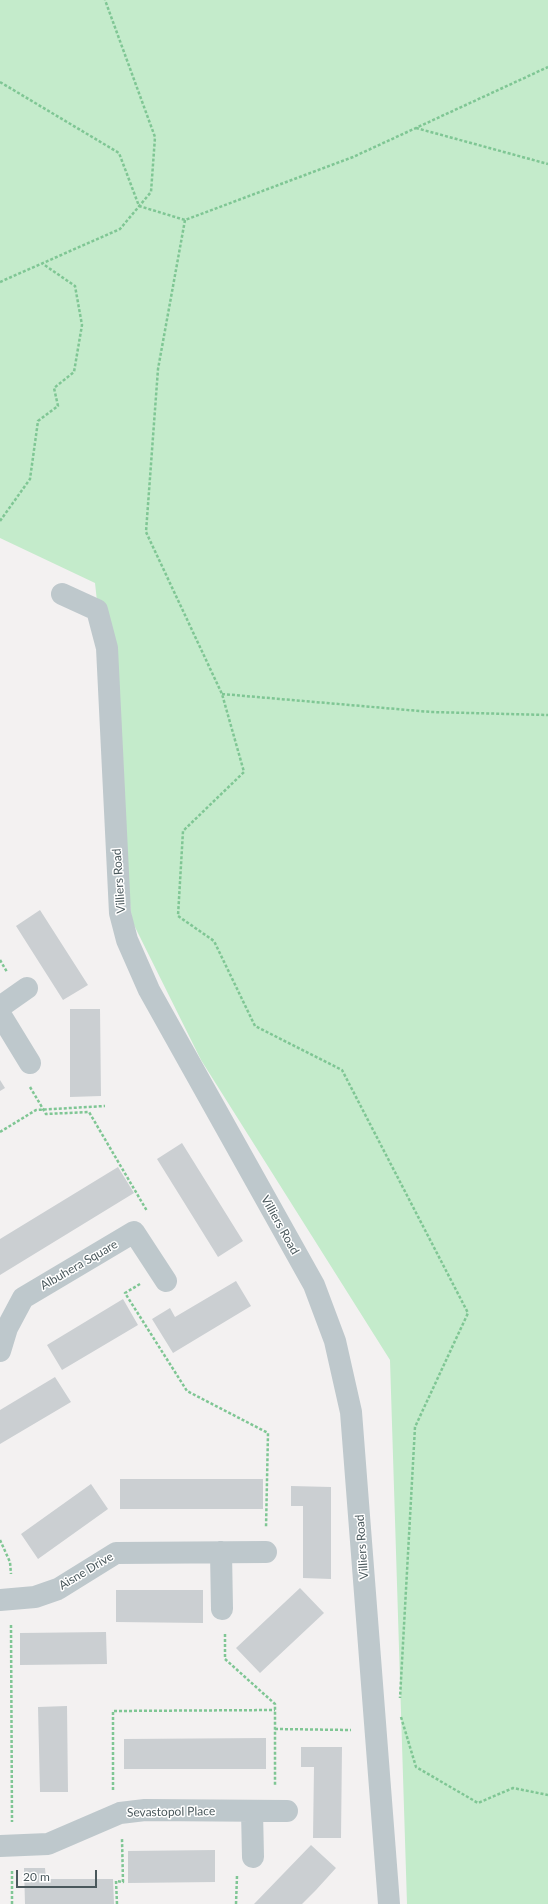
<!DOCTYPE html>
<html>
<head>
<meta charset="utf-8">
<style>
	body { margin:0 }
	#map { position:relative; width:548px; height:1904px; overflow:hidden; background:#f3f1f1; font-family:Lato,sans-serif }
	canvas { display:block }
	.scale { position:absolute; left:16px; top:1870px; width:81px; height:18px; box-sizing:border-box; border:2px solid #4a585c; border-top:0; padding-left:5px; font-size:12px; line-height:14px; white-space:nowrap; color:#4a585c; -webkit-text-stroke:3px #fff; paint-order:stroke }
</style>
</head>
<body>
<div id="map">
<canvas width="548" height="1904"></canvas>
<div class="scale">20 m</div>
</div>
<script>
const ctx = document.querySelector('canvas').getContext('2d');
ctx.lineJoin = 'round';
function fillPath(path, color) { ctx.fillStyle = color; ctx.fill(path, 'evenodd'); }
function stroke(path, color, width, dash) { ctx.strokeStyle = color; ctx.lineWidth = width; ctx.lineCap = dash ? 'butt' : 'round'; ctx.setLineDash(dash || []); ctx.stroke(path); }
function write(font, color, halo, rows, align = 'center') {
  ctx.font = font + ' Lato,sans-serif'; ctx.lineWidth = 3; ctx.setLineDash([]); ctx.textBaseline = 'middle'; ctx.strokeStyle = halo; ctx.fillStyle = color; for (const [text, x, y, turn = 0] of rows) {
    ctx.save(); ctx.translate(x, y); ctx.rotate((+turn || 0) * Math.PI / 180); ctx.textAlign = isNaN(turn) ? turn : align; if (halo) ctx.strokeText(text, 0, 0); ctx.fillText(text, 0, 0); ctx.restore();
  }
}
fillPath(new Path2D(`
	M0,0H548V1904H407L390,1360L201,1060L132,921L95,583L0,538Z`), '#c4ebcb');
fillPath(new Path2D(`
	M40,910L88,985L63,1000L16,926Z
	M70,1009H100L101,1096L70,1097Z
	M0,1080L5,1088L0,1091Z
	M182,1143L243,1241L218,1257L157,1159Z
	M118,1167L134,1193L0,1275V1239Z
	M236,1281L251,1306L173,1353L152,1319L170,1308L175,1317Z
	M123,1299L138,1325L62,1370L47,1345Z
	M55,1377L71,1402L0,1444V1410Z
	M120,1479H263V1509H120Z
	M91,1484L108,1509L38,1559L21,1534Z
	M291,1486L331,1487V1579L303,1578V1506H291Z
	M300,1588L324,1613L260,1673L236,1648Z
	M116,1590H203V1623L116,1622Z
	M106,1632L107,1664L20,1665V1633Z
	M67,1706L68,1792H40L38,1707Z
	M266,1738V1769H124V1739Z
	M301,1747H342L341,1838H313L314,1767H301Z
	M311,1845L336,1868L316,1890L302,1904H254Z
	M215,1850V1882L128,1883V1851Z
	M24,1868H45L46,1879H113L114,1904H25Z`), '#cbcfd2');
stroke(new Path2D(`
	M0,82L119,153L139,206L185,220L353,157L548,67
	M416,128L548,164
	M185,220L158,369L146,532L222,694L244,772L183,831L178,916L214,941L255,1026L342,1070L468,1313L415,1427L400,1698
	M0,282L120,229L151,192L155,137L105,0
	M0,521L30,479L38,421L58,406L54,388L74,372L82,325L75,286L43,264
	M222,694L431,712L548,715
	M0,960L7,972
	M30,1087L46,1114L89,1112L147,1211
	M0,1132L36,1110L105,1106
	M140,1284L125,1293L187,1391L268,1433L266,1528
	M0,1540L10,1562L11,1574
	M11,1625L12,1822
	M225,1634V1659L275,1704V1786
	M401,1717L416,1767L478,1803L513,1788L548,1795
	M275,1729L351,1730
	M113,1790V1711L275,1710
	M12,1871V1904
	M117,1904L116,1881L123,1882L122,1839
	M236,1904L237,1876`), '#7fc694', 2.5, [3, 2]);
stroke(new Path2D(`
	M62,594L97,610L107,648L120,913L127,940L149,990L314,1285L335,1341L351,1412L389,1904
	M0,1007L27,988
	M0,1014L30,1063
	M0,1351L7,1328L23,1298L134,1232L166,1281
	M221,1552L222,1609
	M0,1600L35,1597L58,1589L116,1553L266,1552
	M252,1811L253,1857
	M0,1846L48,1844L120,1813L145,1810L287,1811`), '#bec8cc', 22);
write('12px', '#4a585c', '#fff', [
	["Villiers Road",119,881,-94],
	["Villiers Road",280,1225,61],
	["Albuhera Square",79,1265,-30],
	["Villiers Road",362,1547,-94],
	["Aisne Drive",86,1571,-31],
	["Sevastopol Place",171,1812,-1]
]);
</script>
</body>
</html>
